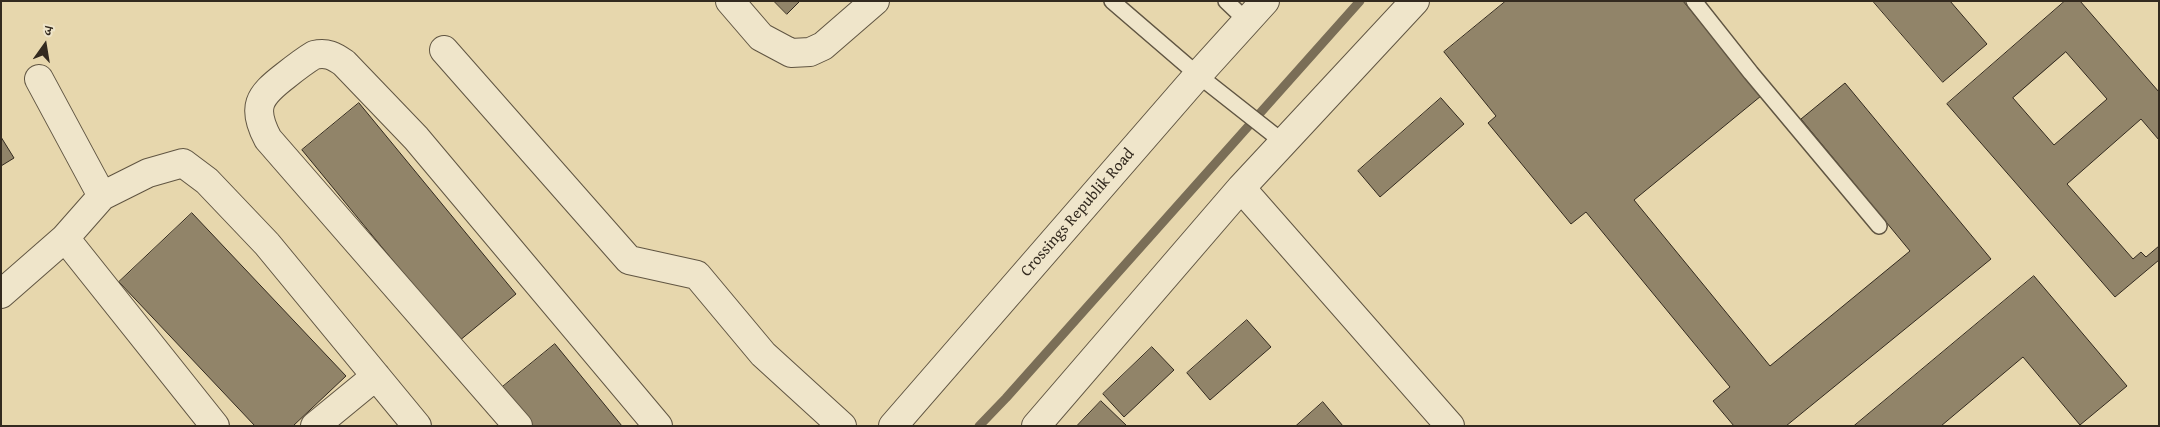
<!DOCTYPE html>
<html>
<head>
<meta charset="utf-8">
<style>
	body { margin:0 }
	#map { position:relative; width:2160px; height:427px; overflow:hidden; background:#e7d7ad; font-family:"Gentium Book Plus","Noto Serif Devanagari",serif }
	canvas { display:block }
	.frame { position:absolute; inset:0; border:2px solid #332a1f; pointer-events:none }
	.north { position:absolute; left:20px; top:20px; width:50px; height:50px; -webkit-text-stroke:4px #efe5ca; paint-order:stroke; rotate:13deg; font-size:14px; font-weight:700; line-height:20px; text-align:center; color:#332a1f }
	.north::after { content:''; display:block; margin:auto; width:18px; height:22px; background:#332a1f; clip-path:polygon(50% 0,100% 100%,50% 72%,0 100%) }
</style>
</head>
<body>
<div id="map">
<canvas width="2160" height="427"></canvas>
<div class="frame"></div>
<div class="north">उ</div>
</div>
<script>
const ctx = document.querySelector('canvas').getContext('2d');
ctx.lineJoin = 'round';
function stroke(path, color, width, dash) { ctx.strokeStyle = color; ctx.lineWidth = width; ctx.lineCap = dash ? 'butt' : 'round'; ctx.setLineDash(dash || []); ctx.stroke(path); }
function fillPath(path, color) { ctx.fillStyle = color; ctx.fill(path, 'evenodd'); }
function write(font, color, halo, rows, align = 'center') {
  ctx.font = font + ' "Gentium Book Plus",serif'; ctx.lineWidth = 4.5; ctx.setLineDash([]); ctx.textBaseline = 'middle'; ctx.strokeStyle = halo; ctx.fillStyle = color; for (const [text, x, y, turn = 0] of rows) {
    ctx.save(); ctx.translate(x, y); ctx.rotate((+turn || 0) * Math.PI / 180); ctx.textAlign = isNaN(turn) ? turn : align; if (halo) ctx.strokeText(text, 0, 0); ctx.fillText(text, 0, 0); ctx.restore();
  }
}
stroke(new Path2D(`
	M979,426L1006,398L1360,1`), '#7a6e57', 9);
const building = new Path2D(`
	M774,1H800L787,14Z
	M1506,1H1683L1761,96L1634,200L1770,366L1910,251L1801,119L1845,83L1991,259L1786,426H1734L1713,401L1730,387L1586,212L1571,224L1488,123L1496,116L1444,52Z
	M1873,1H1950L1987,44L1943,82Z
	M2065,1H2080L2159,92V140L2141,119L2067,184L2133,259L2141,252L2146,257L2159,246V260L2115,297L1947,104ZM2066,52L2107,99L2054,145L2013,98Z
	M1441,98L1464,124L1380,197L1358,171Z
	M359,103L516,294L459,341L302,150Z
	M1,137L14,158L1,166Z
	M192,213L346,376L293,426H255L119,282Z
	M2034,276L2127,386L2080,425L2023,357L1941,426H1854Z
	M1247,320L1271,347L1210,400L1187,373Z
	M555,344L622,426H530L500,389Z
	M1152,347L1174,370L1124,417L1103,394Z
	M1101,401L1127,426H1077Z
	M1323,402L1343,426H1296Z`);
fillPath(building, '#918469');
stroke(building, '#332a1f', 1);
const service = new Path2D(`
	M1112,1L1198,75L1283,142
	M1226,1L1247,21
	M1694,1L1751,73L1879,226`);
const minor = new Path2D(`
	M730,1L761,37L791,53L810,52L823,46L875,1
	M444,50L629,260L697,275L763,354L842,426
	M39,79L102,196
	M1241,188L1450,426
	M65,238L215,426
	M1,294L65,238L102,196L148,173L183,163L207,181L267,244L417,426
	M315,426L376,376
	M518,426L268,139C251,107 259,96 285,76C295,68 304,61 314,55C327,52 334,56 344,63L416,138L658,426
	M1036,426L1241,188L1415,1`);
const tertiary = new Path2D(`
	M893,426L1198,75L1265,1`);
stroke(service, '#605542', 18);
stroke(minor, '#605542', 30);
stroke(tertiary, '#605542', 30);
stroke(service, '#efe5ca', 15);
stroke(minor, '#efe5ca', 28);
stroke(tertiary, '#efe5ca', 28);
write('16px', '#332a1f', '#efe5ca', [
	["Crossings Republik Road",1078,213,-49]
]);
</script>
</body>
</html>
